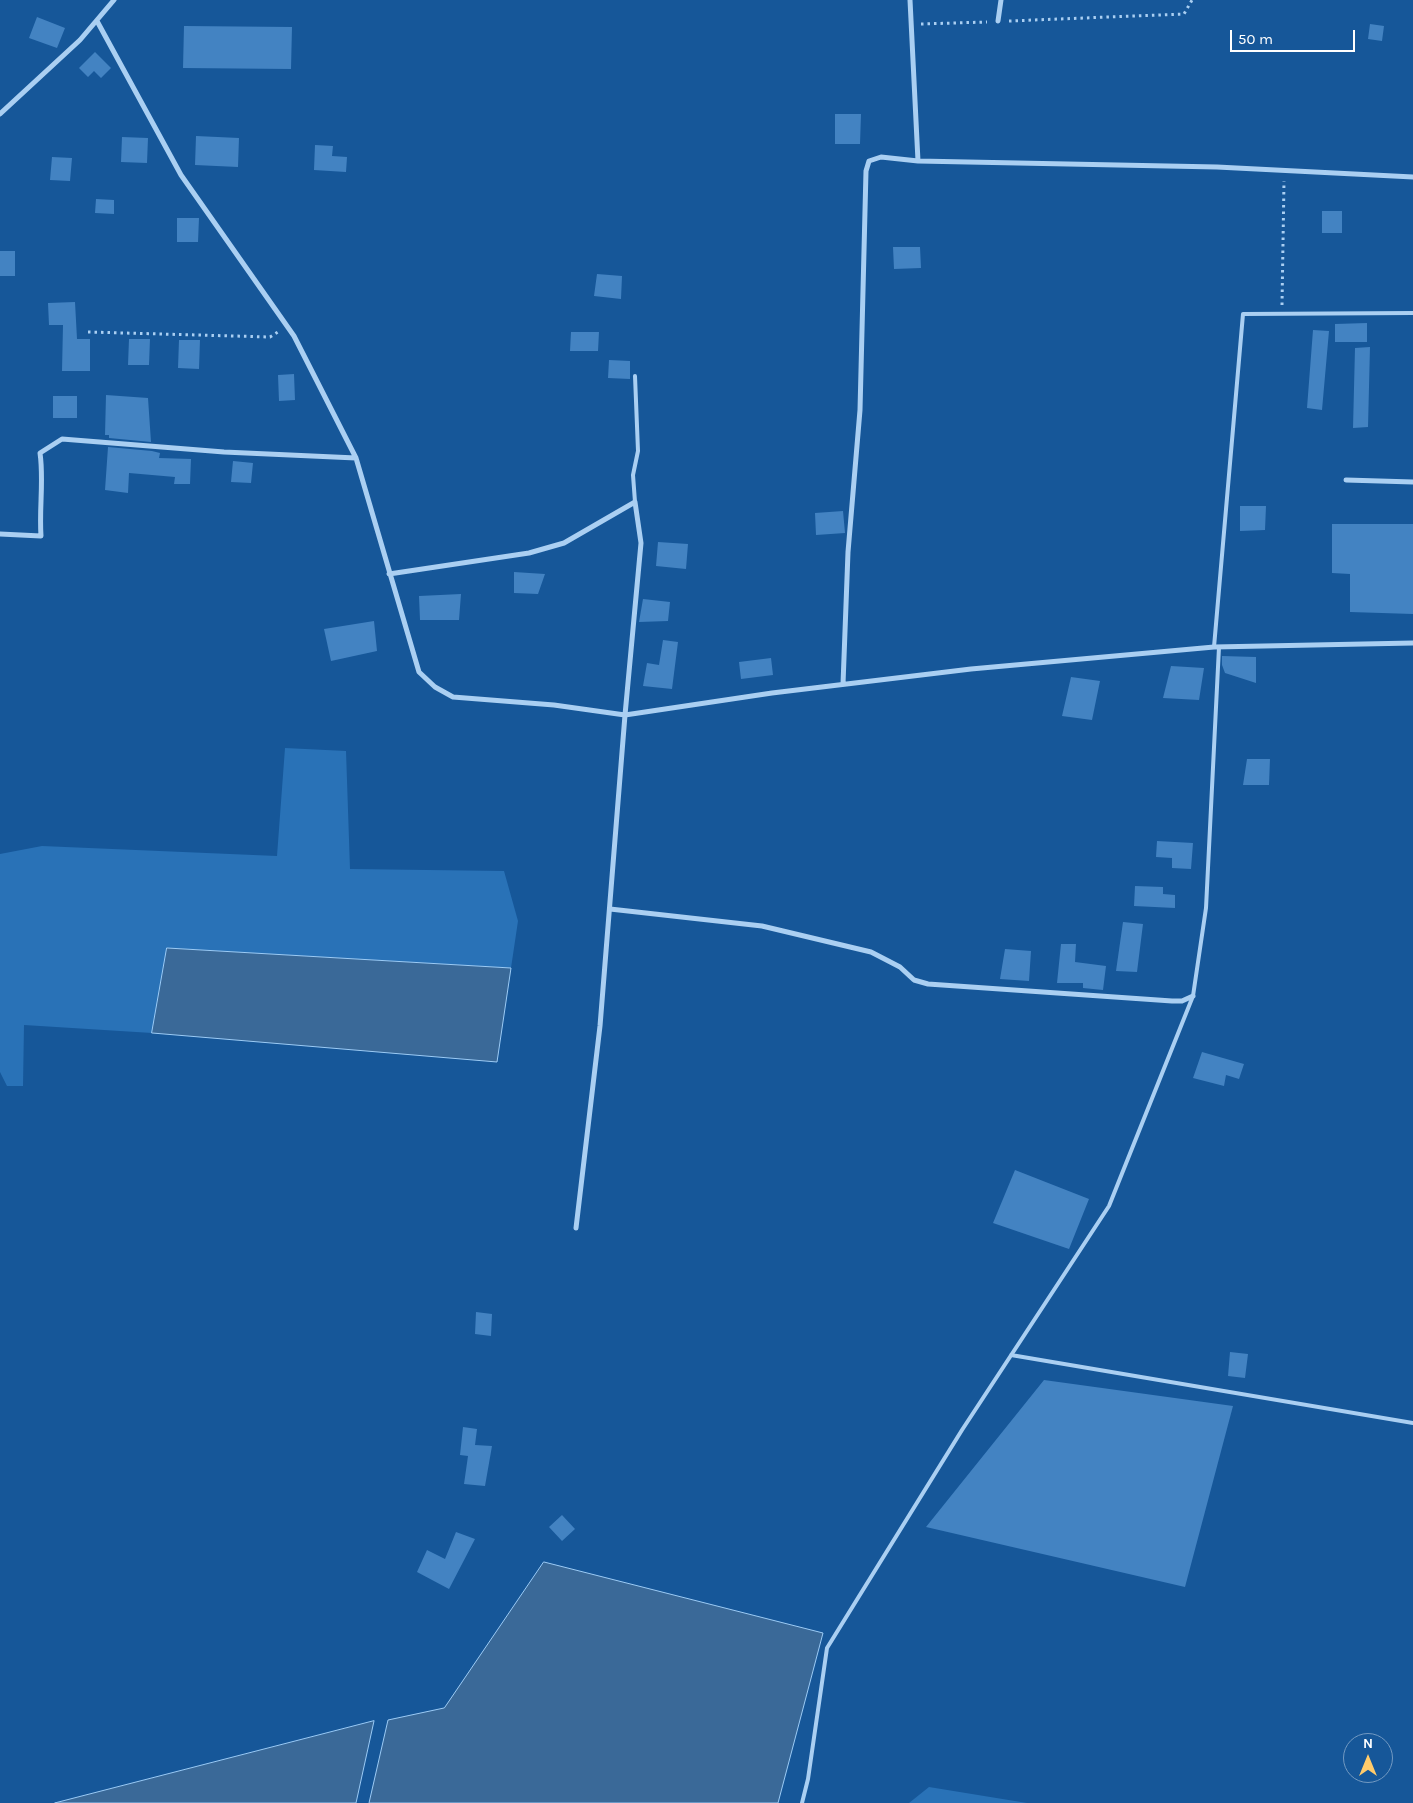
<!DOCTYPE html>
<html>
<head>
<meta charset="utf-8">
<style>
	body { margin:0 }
	#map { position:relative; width:1413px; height:1803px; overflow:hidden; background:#165799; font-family:Karla,sans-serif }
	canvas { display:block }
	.north { position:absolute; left:1343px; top:1733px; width:50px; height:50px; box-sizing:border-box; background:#165799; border:1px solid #739ac2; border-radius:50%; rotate:0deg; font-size:14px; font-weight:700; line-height:20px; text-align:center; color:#fff }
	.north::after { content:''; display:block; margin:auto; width:18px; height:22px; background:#ffcb6b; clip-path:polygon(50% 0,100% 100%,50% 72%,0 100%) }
	.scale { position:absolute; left:1230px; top:30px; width:125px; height:22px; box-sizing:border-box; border:2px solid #fff; border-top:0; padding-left:6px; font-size:15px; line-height:18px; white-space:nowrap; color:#fff; -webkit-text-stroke:4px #165799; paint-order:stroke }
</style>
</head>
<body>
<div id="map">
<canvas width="1413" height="1803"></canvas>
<div class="north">N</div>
<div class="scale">50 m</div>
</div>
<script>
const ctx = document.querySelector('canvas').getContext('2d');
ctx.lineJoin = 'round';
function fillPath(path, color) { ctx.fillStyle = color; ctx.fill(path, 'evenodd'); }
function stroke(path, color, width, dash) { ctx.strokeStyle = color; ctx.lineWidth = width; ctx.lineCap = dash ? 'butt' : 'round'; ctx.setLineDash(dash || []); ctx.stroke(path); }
fillPath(new Path2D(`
	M285,748L346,751L350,869L504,871L518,921L511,968L167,948L152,1033L24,1025L23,1086H7L0,1072V854L42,846L277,856Z
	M929,1787L1027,1803H909Z`), '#2972b7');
const water = new Path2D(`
	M167,948L511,968L497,1062L152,1033Z
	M544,1562L823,1633L778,1803H369L388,1720L444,1708Z
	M374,1721L356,1803H55Z`);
fillPath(water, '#3a6998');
stroke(water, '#9ccbf5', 1);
fillPath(new Path2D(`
	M37,17L65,28L57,48L29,38Z
	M1370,24L1384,26L1382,41L1368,39Z
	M184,26L292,27L291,69L183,68Z
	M95,52L111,68L101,78L94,71L88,77L79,68Z
	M835,114H861L860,144H835Z
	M196,136L239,138L238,167L195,165Z
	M122,137L148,138L147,163L121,162Z
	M315,145L333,146L332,156L347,157L346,172L314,170Z
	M52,157L72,158L70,181L50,180Z
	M96,199L114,200V214L95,213Z
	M1322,211H1342V233H1322Z
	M177,218H199L198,242H177Z
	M893,247H920L921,268L894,269Z
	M0,251H15V276H0Z
	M597,274L622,276L621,299L594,296Z
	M75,302L77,339H90V371H62L63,325H49L48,303Z
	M1367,323V342H1335V324Z
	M1313,330L1329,331L1322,410L1307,408Z
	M571,332H599L598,351H570Z
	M129,339H150L149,365H128Z
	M179,340H200L199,369L178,368Z
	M1370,347L1368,427L1353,428L1355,348Z
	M609,360L630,361V379L608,378Z
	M294,374L295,400L279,401L278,375Z
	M106,395L148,398L151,442L109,438V435H105Z
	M53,396H77V418H53Z
	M108,447L152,451L160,453L159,458L191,459L190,484H174L175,477L129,473L128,493L105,490Z
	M233,461L253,463L251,483L231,482Z
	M1240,506H1266L1265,530L1240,531Z
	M843,511L845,533L816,535L815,513Z
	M1332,524H1413V614L1350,612V574L1332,573Z
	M658,542L688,544L686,569L656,566Z
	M514,572L545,574L538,594L514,593Z
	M461,594L459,620H420L419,596Z
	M643,599L670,602L668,621L639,622Z
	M374,621L377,651L331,661L324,629Z
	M663,640L678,642L672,689L643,686L647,663L659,665Z
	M1222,656L1256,657V683L1225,673L1222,665Z
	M771,658L773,675L741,679L739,662Z
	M1171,666L1204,668L1199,700L1163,698Z
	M1071,677L1100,681L1092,720L1062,716Z
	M1247,759H1270L1269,785H1243Z
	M1157,841L1193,843L1191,869L1172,868V858L1156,857Z
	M1135,886L1163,887V894L1175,895V908L1134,906Z
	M1123,922L1143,924L1137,972L1116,971Z
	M1061,944H1076L1075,962L1106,966L1103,990L1083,988V983H1057Z
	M1005,949L1031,951L1029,981L1000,979Z
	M1202,1052L1244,1064L1239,1079L1226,1075L1224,1086L1193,1078Z
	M1015,1170L1089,1199L1069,1249L993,1223Z
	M476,1312L492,1314L491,1336L475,1334Z
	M1230,1352L1248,1354L1245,1378L1228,1376Z
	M1044,1380L1233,1406L1185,1587L926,1527Z
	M463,1427L477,1429L475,1445L492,1446L485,1486L464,1484L468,1456L460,1455Z
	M562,1515L575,1529L562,1541L549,1527Z
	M456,1532L475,1539L449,1589L417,1572L427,1550L445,1559Z`), '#4383c2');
stroke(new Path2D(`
	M1009,21L1184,14L1192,0
	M921,24L987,22
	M1282,305L1284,181
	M88,332L270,337L278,332`), '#aacff2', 3, [2.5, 4]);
stroke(new Path2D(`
	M635,376L638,451L633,475L635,502
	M1214,647L1243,314L1413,313
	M1011,1355L1413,1423
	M802,1803L808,1779L827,1648L962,1430L1109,1206L1193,996L1206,908L1219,647`), '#aacff2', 4);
stroke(new Path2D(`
	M910,0L918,161
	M97,21L181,175L294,336L356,458L419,672L435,687L453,697L554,705L625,715L772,693L971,669L1214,647L1413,643
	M998,21L1001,0
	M0,114L80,40L114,0
	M1346,480L1413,482
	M0,534L41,536C39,508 44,480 40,453L62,439L224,452L356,458
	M389,574L529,553L564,543L635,502L641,543L625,715L600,1026L576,1228
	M843,684L848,552L860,410L866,171L869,161L881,157L918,161L1217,167L1413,177
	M610,909L762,926L871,952L900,967L914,980L928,984L1172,1001H1182L1193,996`), '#aacff2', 5);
</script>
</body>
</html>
